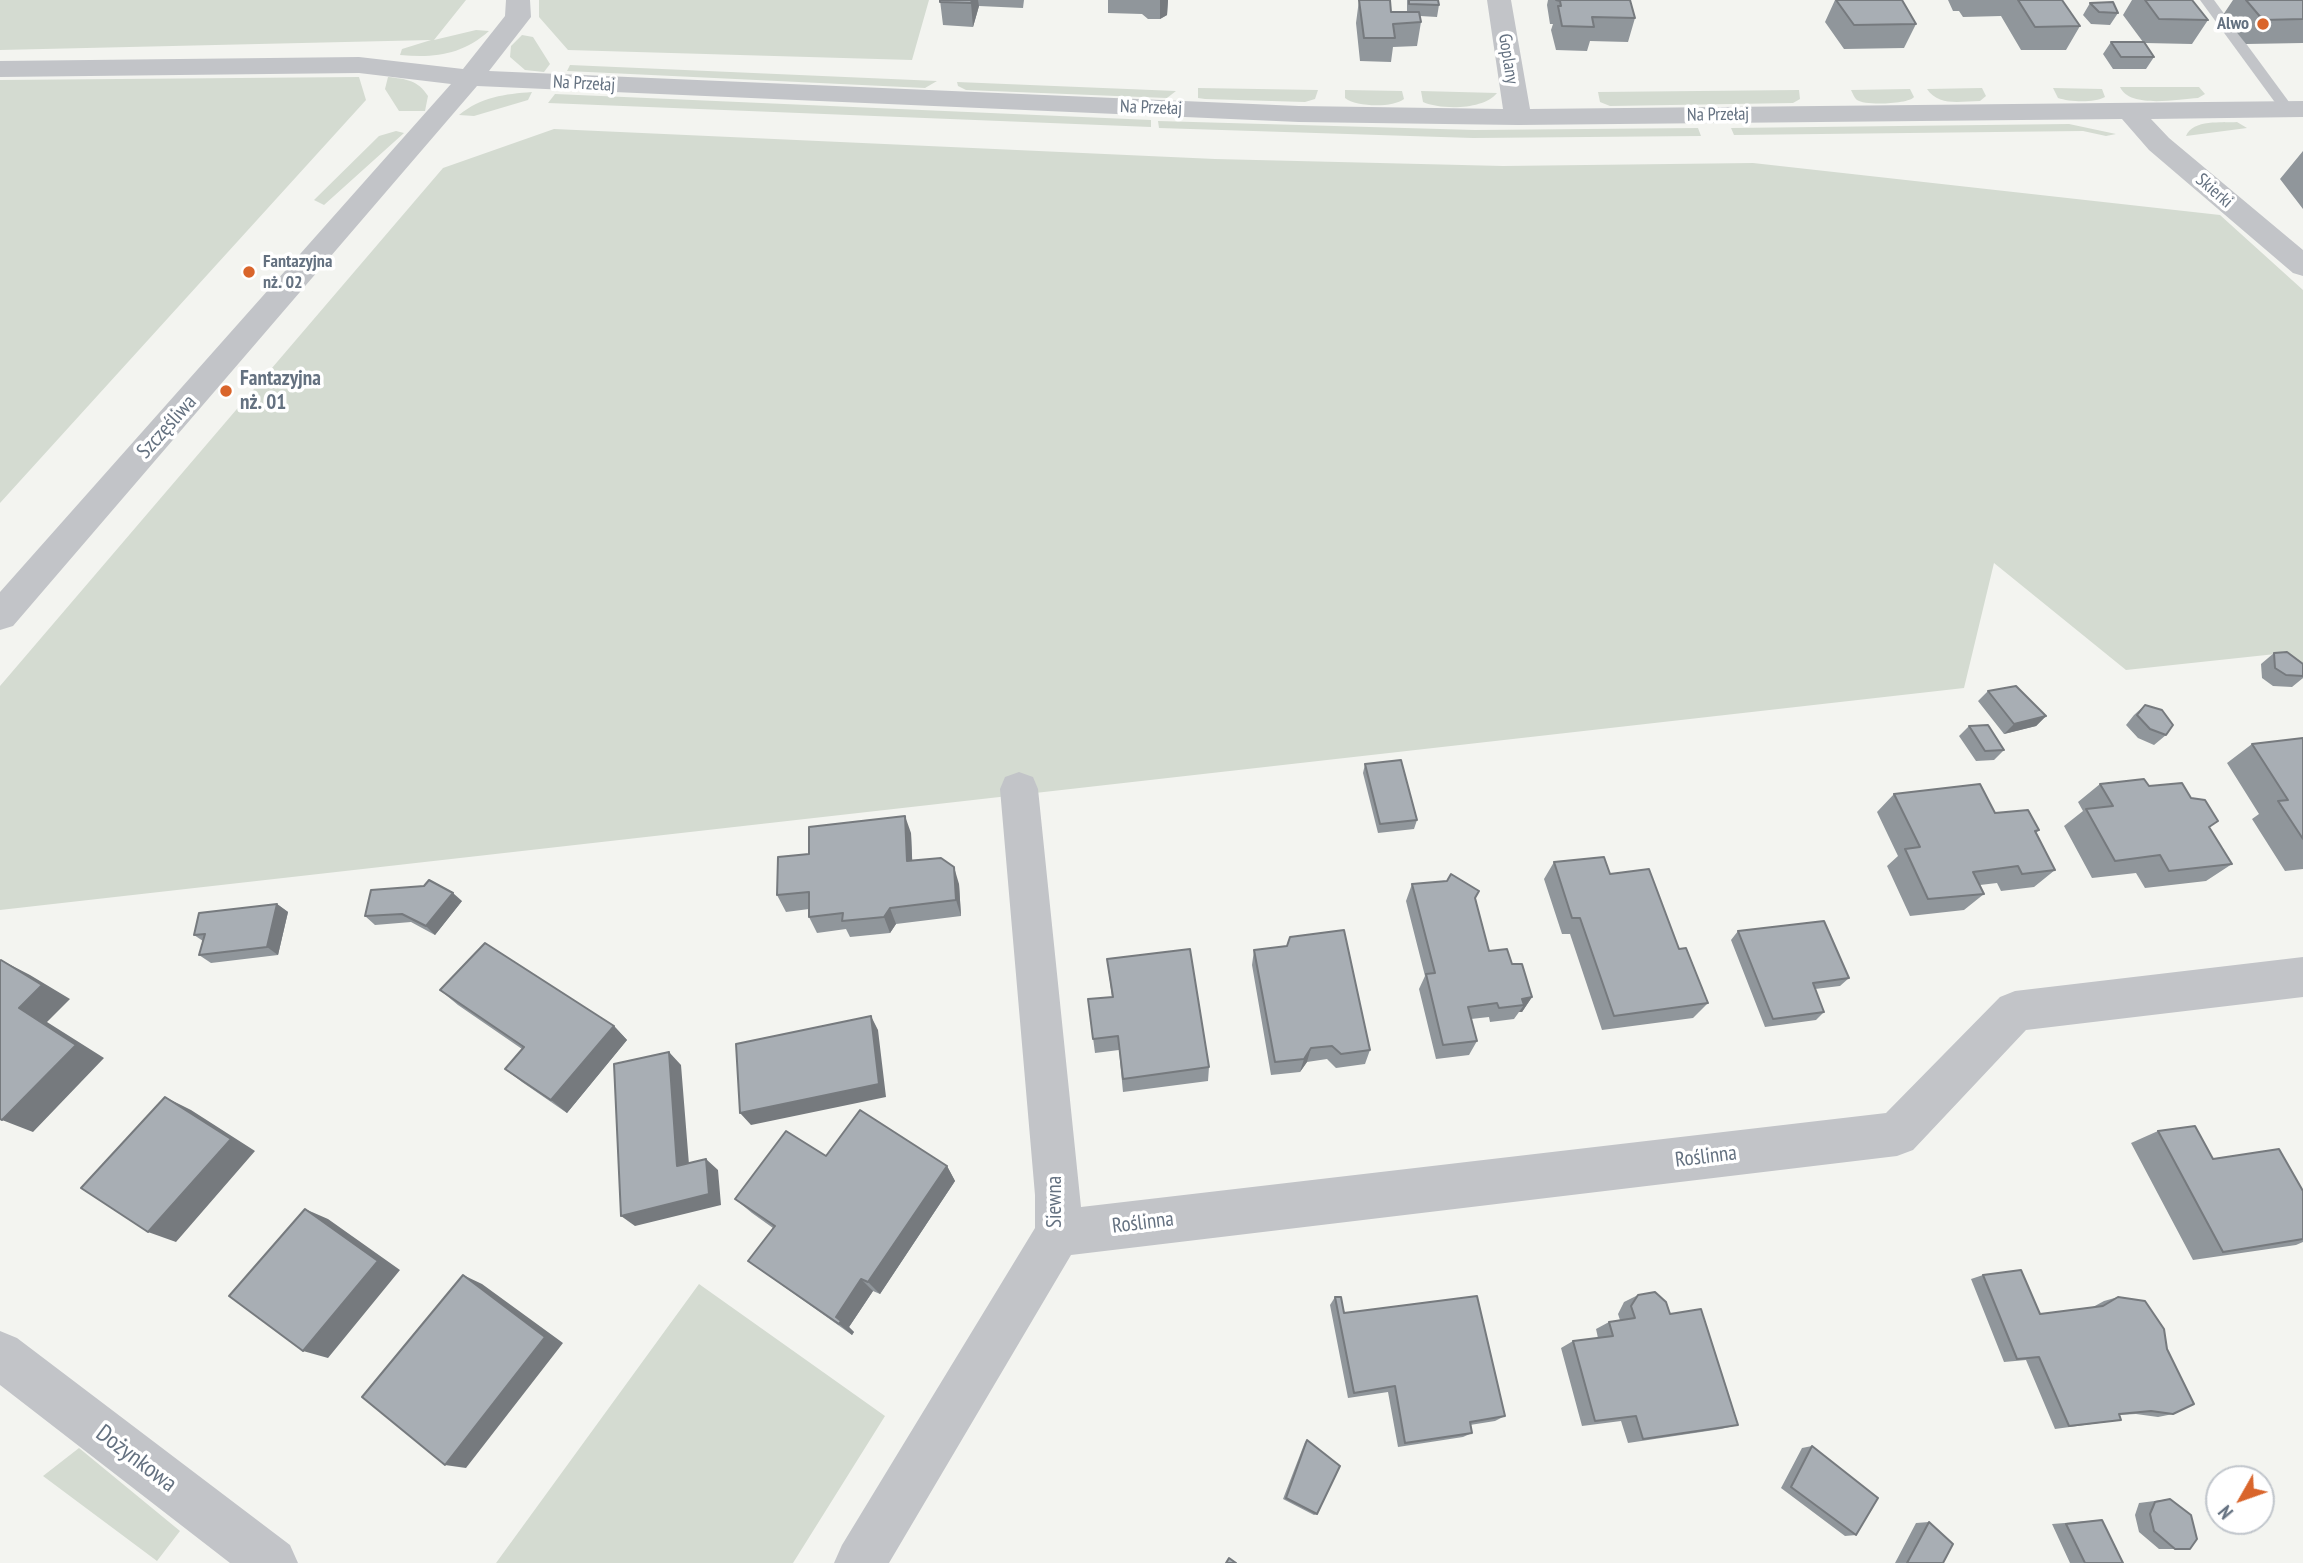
<!DOCTYPE html>
<html>
<head>
<meta charset="utf-8">
<style>
	body { margin:0 }
	#map { position:relative; width:2303px; height:1563px; overflow:hidden; background:#f3f4f0; font-family:"PT Sans Narrow",sans-serif }
	canvas { display:block }
	.north { position:absolute; left:2205px; top:1465px; width:70px; height:70px; box-sizing:border-box; background:#fff; border:2px solid #c1c6cc; border-radius:50%; rotate:230deg; font-size:19px; font-weight:700; line-height:28px; text-align:center; color:#647180 }
	.north::after { content:''; display:block; margin:auto; width:24px; height:32px; background:#d9652b; clip-path:polygon(50% 0,100% 100%,50% 72%,0 100%) }
</style>
</head>
<body>
<div id="map">
<canvas width="2303" height="1563"></canvas>
<div class="north">N</div>
</div>
<script>
const ctx = document.querySelector('canvas').getContext('2d');
ctx.lineJoin = 'round';
function fillPath(path, color) { ctx.fillStyle = color; ctx.fill(path, 'evenodd'); }
function stroke(path, color, width, dash) { ctx.strokeStyle = color; ctx.lineWidth = width; ctx.lineCap = dash ? 'butt' : 'round'; ctx.setLineDash(dash || []); ctx.stroke(path); }
function write(font, color, halo, rows, align = 'center') {
  ctx.font = font + ' "PT Sans Narrow",sans-serif'; ctx.lineWidth = 7; ctx.setLineDash([]); ctx.textBaseline = 'middle'; ctx.strokeStyle = halo; ctx.fillStyle = color; for (const [text, x, y, turn = 0] of rows) {
    ctx.save(); ctx.translate(x, y); ctx.rotate((+turn || 0) * Math.PI / 180); ctx.textAlign = isNaN(turn) ? turn : align; if (halo) ctx.strokeText(text, 0, 0); ctx.fillText(text, 0, 0); ctx.restore();
  }
}
fillPath(new Path2D(`
	M0,0H466L434,40L476,30L489,31C462,55 435,58 400,55L402,49L431,40L0,50Z
	M539,0H929L912,60L568,50L539,17Z
	M522,35L533,37L550,64L544,72L525,70L510,57L511,46Z
	M570,65L937,81L925,88L567,71Z
	M359,77L366,100L0,503V80Z
	M388,77C406,79 418,80 428,96L425,111H399L385,89Z
	M957,82L1176,91L1167,98L966,90L958,86Z
	M2120,87H2199L2205,94L2198,98C2178,99 2130,109 2120,87Z
	M1198,88L1318,90L1315,99L1305,102L1205,99L1198,98Z
	M1982,88L1986,96L1980,101C1961,101 1939,107 1927,89Z
	M2053,88L2102,89L2105,97C2094,103 2070,102 2058,98Z
	M1910,89L1914,97C1909,104 1865,106 1857,100C1855,99 1852,92 1851,90Z
	M1345,90L1402,91L1404,99C1393,108 1356,107 1345,98Z
	M1799,90L1800,99L1793,103L1610,106L1600,102L1598,92Z
	M1421,91L1497,93C1484,110 1441,110 1423,102Z
	M532,92L528,100L474,116L459,115C481,97 505,94 532,92Z
	M555,94L1151,120V127L548,103Z
	M1158,121L1475,130L1698,128L1701,136L1473,138L1159,128Z
	M2237,122L2247,128L2186,136C2193,119 2222,123 2237,122Z
	M2069,124L2116,134L2106,136L2083,131L1734,135L1731,128Z
	M554,129L1215,159L1503,166L1753,163L2220,215L2303,290V679L2285,653L2126,670L1994,563L1964,688L0,910V686L443,168Z
	M396,131L404,133L324,205L314,200L379,136Z
	M699,1284L885,1416L793,1563H496Z
	M79,1448L180,1531L157,1561L43,1476Z`), '#d4dbd1');
fillPath(new Path2D(`
	M2200,0H2214L2292,106V112H2282Z`), '#c2c4c8');
fillPath(new Path2D(`
	M506,0H530L531,17L489,71L1299,106L1503,109L1487,0H1511L1530,109L2303,101V117L2151,119L2169,138L2303,250V276L2293,273L2149,150L2122,119L1518,125L1299,122L477,86L13,626L0,630V592L451,84L359,73L0,77V61L359,57L463,69L505,16Z
	M1019,772L1033,777L1038,789L1081,1207L1886,1113L2000,997L2015,991L2303,957V997L2026,1030L1913,1150L1897,1156L1071,1255L889,1563H834L842,1545L1035,1228V1195L1000,789L1005,777Z
	M0,1331L17,1338L290,1545L298,1563H230L0,1385Z`), '#c2c4c8');
fillPath(new Path2D(`
	M940,0H1024L1023,8L979,6L973,27L943,25Z
	M1108,0H1168L1167,15L1160,19H1148L1142,14L1108,13Z
	M1359,0L1391,12H1407V0H1438L1439,5L1437,17L1420,16L1421,22L1417,46L1393,47L1391,62L1360,61L1356,23Z
	M1548,0H1630L1635,18L1628,42L1590,41L1587,51L1556,50L1551,30L1553,24H1550L1547,5Z
	M1835,0H1902L1916,24L1904,48L1844,49L1825,22Z
	M1948,0H2062L2080,26L2066,50H2021L2001,16L1963,17L1959,11H1953Z
	M2132,0H2192L2208,20L2192,44L2145,43L2154,57L2146,69H2113L2103,54L2111,42H2143L2123,15Z
	M2233,0H2303V43L2246,44L2223,15Z
	M2090,3L2118,13L2110,25L2091,24L2083,15Z
	M2303,151V209L2280,179Z
	M2274,653L2303,664V678L2292,687L2273,686L2262,678L2261,664Z
	M1988,691L2046,716L2036,726L2004,734L1978,701Z
	M2145,705L2166,735L2154,745L2138,738L2126,725L2134,715Z
	M1969,726L2004,750L1994,760L1976,761L1959,736Z
	M2303,738V869L2285,871L2252,819L2259,814L2227,763L2252,744Z
	M1365,764L1417,820L1414,829L1378,833L1363,773Z
	M2100,784L2209,828L2232,864L2206,881L2145,888L2136,873L2092,878L2064,826L2083,811L2078,802Z
	M1894,794L1995,813L2039,830L2036,833L2055,870L2034,887L2001,891L1997,883L1980,885L1984,894L1964,910L1910,916L1887,866L1898,856L1877,812Z
	M911,833L912,860L959,884L961,916L896,924L890,933L850,937L846,929L817,933L809,917V909L786,912L777,895L809,854Z
	M1554,862L1610,874L1679,949L1708,1003L1693,1018L1602,1030L1570,934H1562L1544,879Z
	M1412,884L1479,891L1475,898L1489,951L1512,964L1532,997L1522,1012H1519L1514,1019L1490,1022L1489,1017L1471,1019L1477,1041L1469,1055L1436,1059L1419,989L1425,976L1406,901Z
	M462,901L435,935L411,922L375,925L365,916Z
	M277,904L288,912L278,955L211,963L199,955L203,941L194,935Z
	M1738,931L1849,978L1840,986L1815,989L1824,1012L1816,1020L1765,1027L1731,940Z
	M1254,950L1370,1050L1365,1064L1336,1068L1327,1059L1307,1062L1300,1072L1271,1075L1252,965Z
	M1107,959L1209,1067L1208,1081L1123,1092L1119,1050L1095,1053L1088,999L1112,997Z
	M440,990L614,1026L627,1040L567,1113L522,1082L505,1069L522,1049L458,1005Z
	M2158,1131L2213,1159L2303,1191V1242L2296,1245L2193,1260L2131,1143Z
	M826,1156L947,1166L955,1181L880,1294L873,1291L849,1327L854,1332L852,1335L748,1261L773,1228L752,1213L735,1199Z
	M1983,1275L2040,1314L2093,1307L2104,1301L2118,1297L2173,1414L2158,1417L2136,1414L2119,1415L2121,1420L2055,1429L2026,1360L2004,1362L1971,1279Z
	M1638,1295L1670,1314L1738,1425L1721,1429L1628,1443L1621,1421L1582,1426L1561,1348L1573,1341L1598,1338L1596,1329L1609,1322L1620,1320L1618,1314L1624,1302Z
	M1335,1297L1344,1313L1505,1416L1495,1421L1470,1425L1472,1433L1463,1437L1398,1447L1388,1392L1348,1398L1330,1305Z
	M1307,1440L1317,1514L1314,1515L1283,1499L1305,1442Z
	M1812,1446L1856,1535L1845,1536L1781,1488L1802,1448Z
	M2170,1499L2190,1549H2159L2139,1532L2135,1515L2139,1503Z
	M2102,1520L2123,1563H2070L2052,1524Z
	M1929,1522L1943,1563H1895L1916,1523Z`), '#90969b');
fillPath(new Path2D(`
	M972,0H978L979,6L973,27L971,3Z
	M1160,0H1168L1167,15L1160,19Z
	M2046,716L2036,726L2004,734L2014,724Z
	M905,816L911,833L913,878L907,861Z
	M954,867L959,884L961,916L956,900Z
	M453,893L462,901L435,935L426,926Z
	M277,904L288,912L278,955L267,947Z
	M890,908L896,924L890,933L884,917Z
	M1,960L30,975L70,999L47,1022L104,1058L33,1132L2,1120L19,1008Z
	M1532,997L1522,1012H1519L1524,1005L1522,999Z
	M871,1016L878,1030L886,1097L751,1125L740,1113Z
	M614,1026L627,1040L567,1113L551,1100Z
	M1311,1048L1307,1062L1300,1072L1304,1059Z
	M669,1052L681,1065L690,1177L677,1166Z
	M165,1097L191,1110L255,1151L176,1242L148,1232Z
	M706,1159L718,1170L721,1205L635,1226L621,1216Z
	M947,1166L955,1181L880,1294L868,1282Z
	M305,1209L328,1219L400,1270L328,1358L303,1351Z
	M463,1275L482,1284L563,1343L466,1468L445,1465Z
	M861,1279L873,1291L849,1327L854,1332L852,1335L839,1324L836,1317Z`), '#767a7e');
const building = new Path2D(`
	M940,0H972L971,3L940,2Z
	M1359,0H1390L1391,12H1419L1421,22L1393,24L1395,38H1364Z
	M1409,0H1438L1439,5L1409,4Z
	M1556,0H1630L1635,18L1592,17L1594,27L1562,26L1558,6H1561L1560,1Z
	M1836,0H1902L1916,24L1854,25Z
	M2018,0H2062L2080,26L2035,27Z
	M2145,0H2192L2208,20L2159,19Z
	M2246,0H2303V19L2263,20Z
	M2113,2L2118,13L2099,12L2090,3Z
	M2111,42H2144L2154,57H2121Z
	M2287,652L2303,664V676L2286,675L2275,668L2274,653Z
	M2016,686L2046,716L2014,724L1988,691Z
	M2145,705L2162,710L2173,725L2166,735L2150,729L2137,715Z
	M1988,725L2004,750L1985,751L1969,726Z
	M2303,738V839L2278,801L2288,800L2252,744Z
	M1401,760L1417,820L1380,824L1365,764Z
	M2144,779L2149,786L2182,783L2191,798L2205,800L2218,821L2209,827L2232,864L2169,871L2160,855L2115,861L2086,809L2113,806L2100,784Z
	M1980,784L1995,813L2028,810L2039,830L2035,831L2055,870L2022,874L2018,866L1973,872L1984,894L1928,899L1905,849L1920,847L1894,794Z
	M905,816L907,861L941,858L954,867L956,900L890,908L884,917L842,921L843,913L809,917V892L777,895L778,857L809,854V827Z
	M1604,857L1610,874L1649,869L1679,949L1686,948L1708,1003L1614,1016L1580,918H1572L1554,862Z
	M1451,874L1479,891L1475,898L1489,951L1507,949L1512,964H1522L1532,997L1522,999L1524,1005L1499,1008L1497,1003L1468,1007L1477,1041L1443,1045L1426,974L1435,973L1412,884L1447,881Z
	M429,880L453,893L426,926L402,914L365,916L371,890L424,886Z
	M277,904L267,947L199,955L205,934L194,935L199,913Z
	M1824,921L1849,978L1813,983L1824,1012L1773,1019L1738,931Z
	M1344,930L1370,1050L1341,1054L1332,1046L1311,1048L1304,1059L1275,1062L1254,950L1287,946L1290,937Z
	M485,943L614,1026L551,1100L505,1069L524,1047L440,990Z
	M1190,949L1209,1067L1123,1079L1118,1036L1093,1039L1088,999L1113,997L1107,959Z
	M1,960L42,985L19,1008L76,1045L2,1120L0,1119V961Z
	M871,1016L879,1084L740,1113L736,1044Z
	M669,1052L677,1166L706,1159L709,1194L621,1216L614,1064Z
	M165,1097L231,1139L148,1232L81,1188Z
	M860,1110L947,1166L868,1282L861,1279L836,1317L841,1321L839,1324L748,1261L775,1226L735,1199L786,1131L826,1156Z
	M2195,1126L2213,1159L2279,1149L2303,1191V1239L2223,1252L2158,1131Z
	M305,1209L378,1261L303,1351L229,1296Z
	M2021,1270L2040,1314L2103,1306L2118,1297L2145,1301L2164,1329L2167,1349L2194,1404L2173,1414L2151,1411L2119,1414L2121,1420L2069,1426L2039,1357L2017,1359L1983,1275Z
	M463,1275L545,1337L445,1465L362,1397Z
	M1655,1292L1666,1302L1670,1314L1701,1309L1738,1425L1643,1439L1636,1416L1595,1421L1573,1341L1613,1336L1609,1322L1635,1318L1631,1306L1638,1295Z
	M1477,1296L1505,1416L1470,1422L1472,1433L1405,1443L1395,1386L1354,1393L1335,1297H1341L1344,1313Z
	M1307,1440L1340,1466L1317,1514L1286,1498Z
	M1812,1446L1878,1498L1856,1535L1791,1487Z
	M2170,1499L2191,1515L2197,1539L2190,1549H2175L2154,1531L2150,1514L2155,1502Z
	M2102,1520L2123,1563H2085L2066,1524Z
	M1929,1522L1953,1544L1943,1563H1907Z
	M1229,1558L1236,1563H1226Z`);
fillPath(building, '#a8aeb4');
stroke(building, '#767a7e', 2);
for (const [x, y, r, color] of [
	[2263,24,7,"#d9652b"],
	[249,272,7,"#d9652b"],
	[226,391,7,"#d9652b"]
]) { const dot = new Path2D(); dot.arc(x, y, r, 0, 2 * Math.PI); ctx.fillStyle = color; ctx.fill(dot); stroke(dot, '#fff', 2.5); }
write('bold 18px', '#647180', '#fff', [
	["Alwo",2249,24],
	["Fantazyjna",263,262,"left"],
	["nż. 02",263,283,"left"]
], 'right');
write('18px', '#647180', '#fff', [
	["Goplany",1508,59,81],
	["Na Przełaj",584,84,3],
	["Na Przełaj",1151,108,2],
	["Na Przełaj",1718,115,-1],
	["Skierki",2214,191,41]
]);
write('bold 21px', '#647180', '#fff', [
	["Fantazyjna",240,379],
	["nż. 01",240,403]
], 'left');
write('21px', '#647180', '#fff', [
	["Szczęśliwa",167,427,-48],
	["Roślinna",1706,1157,-7],
	["Siewna",1055,1202,-90],
	["Roślinna",1143,1223,-7]
]);
write('24px', '#647180', '#fff', [
	["Dożynkowa",136,1459,37]
]);
</script>
</body>
</html>
